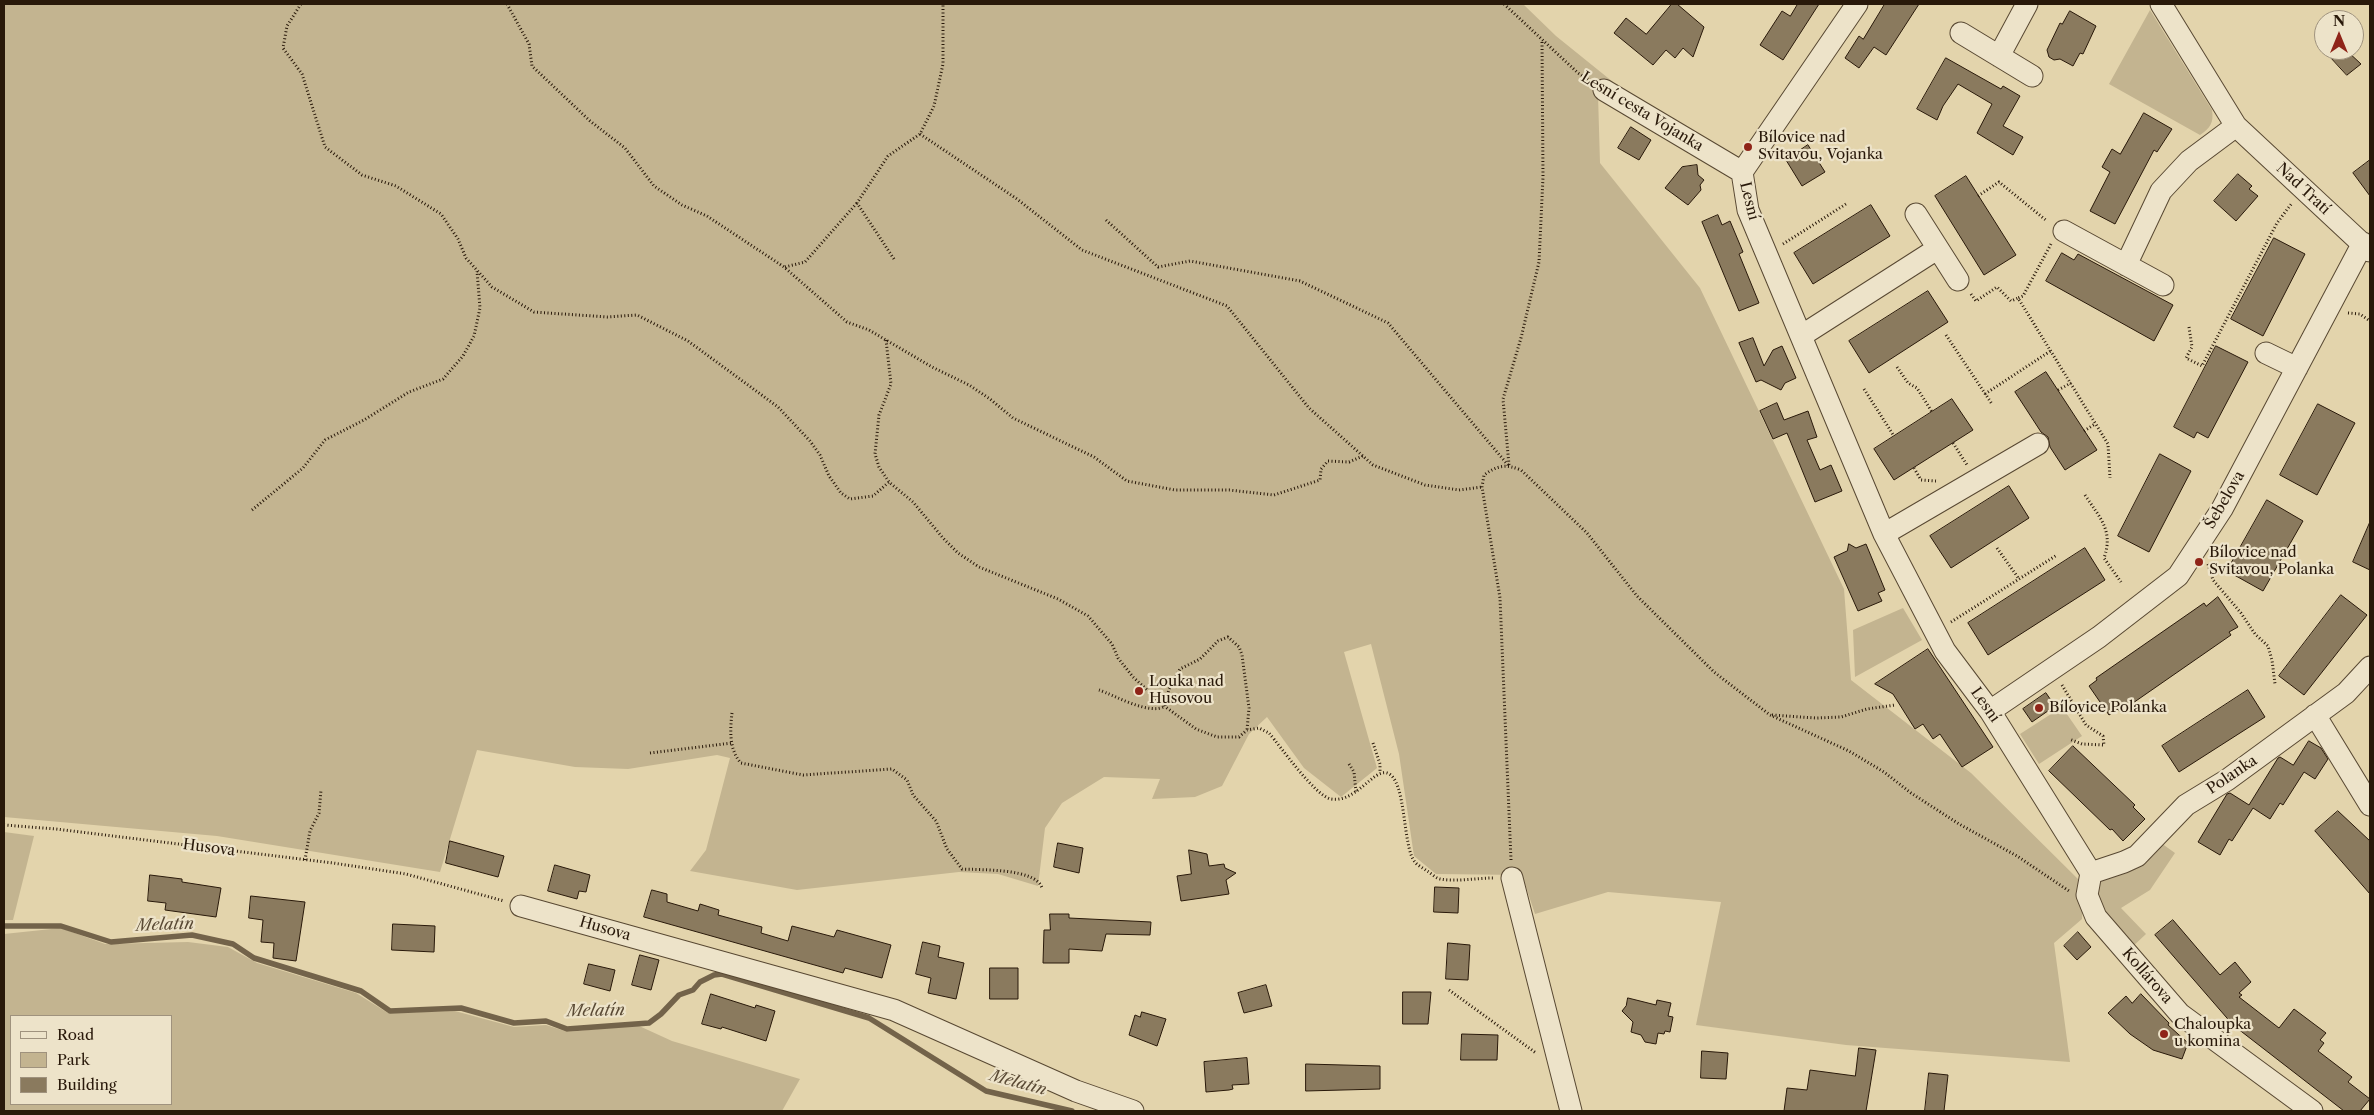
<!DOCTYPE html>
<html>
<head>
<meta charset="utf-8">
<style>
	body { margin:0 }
	#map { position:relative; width:2374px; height:1115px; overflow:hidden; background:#e3d4ac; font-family:"Libre Caslon Text",serif }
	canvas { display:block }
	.frame { position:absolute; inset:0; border:5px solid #29190a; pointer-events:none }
	.legend { position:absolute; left:10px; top:1015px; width:162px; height:90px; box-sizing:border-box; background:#ede3c9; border:1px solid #9f927d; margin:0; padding:6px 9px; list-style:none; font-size:15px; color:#29190a }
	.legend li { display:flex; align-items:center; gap:10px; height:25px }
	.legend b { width:25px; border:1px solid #9f927d }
	.north { position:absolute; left:2314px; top:10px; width:50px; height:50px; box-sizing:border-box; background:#ede3c9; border:1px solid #9f927d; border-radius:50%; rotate:0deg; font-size:14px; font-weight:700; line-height:20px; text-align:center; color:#29190a }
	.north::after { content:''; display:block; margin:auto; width:18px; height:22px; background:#8f2418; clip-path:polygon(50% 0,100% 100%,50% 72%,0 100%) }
</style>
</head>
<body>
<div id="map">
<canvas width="2374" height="1115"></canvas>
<div class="frame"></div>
<ul class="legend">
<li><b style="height:6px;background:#ede3c9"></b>Road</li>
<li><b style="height:14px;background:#c3b490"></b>Park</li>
<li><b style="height:14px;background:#8a7a5e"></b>Building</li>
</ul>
<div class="north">N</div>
</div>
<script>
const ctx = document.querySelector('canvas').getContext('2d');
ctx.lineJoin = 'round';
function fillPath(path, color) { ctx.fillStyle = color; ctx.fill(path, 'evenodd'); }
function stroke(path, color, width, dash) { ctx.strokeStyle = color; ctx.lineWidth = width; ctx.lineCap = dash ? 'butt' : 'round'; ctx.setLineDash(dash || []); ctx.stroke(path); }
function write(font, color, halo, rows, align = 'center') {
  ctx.font = font + ' "Libre Caslon Text",serif'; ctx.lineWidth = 4.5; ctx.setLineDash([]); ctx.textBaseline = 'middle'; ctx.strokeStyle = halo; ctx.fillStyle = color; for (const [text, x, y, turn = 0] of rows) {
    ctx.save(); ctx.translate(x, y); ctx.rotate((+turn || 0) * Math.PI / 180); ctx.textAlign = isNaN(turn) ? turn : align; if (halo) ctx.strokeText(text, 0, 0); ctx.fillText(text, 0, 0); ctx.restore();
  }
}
fillPath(new Path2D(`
	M4,4H1523L1556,36L1613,82L1598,95L1600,163L1700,288L1844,589L1851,680L1971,773L2083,884L2082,919L2054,943L2070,1062L1846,1045L1696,1025L1721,902L1608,892L1535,914L1522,875L1436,874L1414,856L1399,754L1371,644L1344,652L1377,768L1341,797L1304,768L1267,717L1249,734L1222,786L1195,797L1152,799L1160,779L1104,777L1062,803L1045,828L1038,886L998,874L959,872L797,890L690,871L706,850L730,758L717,755L628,769L575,767L477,750L440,872L217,836L4,817Z
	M2150,10L2212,110C2214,123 2210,128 2200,135L2109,84Z
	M1903,608L1922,640L1855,677L1853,630Z
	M2062,707L2082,736L2039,764L2020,734Z
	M4,832L34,836L13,920H4Z
	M2161,843L2175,853L2150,890L2121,908L2146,934L2130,949L2101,912L2094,887L2101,879Z
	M61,928L105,944L188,942L228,947L257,963L356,993L388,1013L455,1011L514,1027L546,1025L568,1032L637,1025L672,1041L800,1079L782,1111H4V934ZM11,1016H171V1104H11Z`), '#c3b490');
stroke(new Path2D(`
	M4,926H61L111,942L192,935L233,944L254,958L361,991L390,1011L461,1008L514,1023L546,1021L567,1029L649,1023L661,1014L679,995L693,990L700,982L714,975L722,974L869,1018L986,1091L1072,1111`), '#73634a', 5.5);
const building = new Path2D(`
	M1672,4H1677L1704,27L1693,57L1683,48L1675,58L1666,50L1653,65L1614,33L1626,18L1646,34Z
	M1798,4H1819L1783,60L1760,45L1782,11L1790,16Z
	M1885,4H1919L1886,55L1874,47L1859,68L1845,58L1859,36L1863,39Z
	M2070,11L2096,26L2083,54L2080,53L2073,66L2060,59L2054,60L2049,57L2047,50L2060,23L2062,24Z
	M2324,50H2346L2361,64L2347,75Z
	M1946,58L2001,89L2003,86L2020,96L2003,126L2023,137L2013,155L1977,133L1992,104L1958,84L1943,106L1937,120L1917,109Z
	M2144,113L2172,129L2157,152L2154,150L2115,224L2090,211L2110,172L2102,167L2112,149L2120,154Z
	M1631,127L1651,140L1639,160L1618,148Z
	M1808,145L1825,172L1802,186L1786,160Z
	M2370,160V196L2353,173Z
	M1697,165L1698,175L1704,180L1700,185L1701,190L1688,205L1665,188L1682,167Z
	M2238,174L2252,186L2249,189L2258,196L2236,221L2214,201Z
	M1966,176L2016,255L1984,275L1935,196Z
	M1871,205L1890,236L1813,284L1794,253Z
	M1718,215L1722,225L1730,221L1743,252L1739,254L1759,303L1739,311L1702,222Z
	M2274,238L2305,254L2263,336L2231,319Z
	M2062,253L2074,260L2078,254L2173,305L2154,341L2046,281Z
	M1928,291L1948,322L1869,373L1849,341Z
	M1753,338L1764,366L1773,350L1782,346L1796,378L1785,383L1781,390L1761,380L1756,382L1739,343Z
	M2216,346L2248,362L2208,438L2197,432L2194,438L2174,427Z
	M2046,372L2097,450L2065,470L2050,447L2048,437L2041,432L2015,392Z
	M1952,399L1973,430L1894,480L1874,449Z
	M1777,403L1784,420L1808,411L1817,437L1807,440L1820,470L1831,465L1842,491L1815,502L1787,433L1773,439L1760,411Z
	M2318,404L2355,423L2317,495L2280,475Z
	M2160,454L2191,471L2149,552L2118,536Z
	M2009,486L2029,518L1951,568L1930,536Z
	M2267,500L2303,521L2263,591L2227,571Z
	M2370,522V570L2353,562Z
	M1849,544L1856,548L1866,544L1885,590L1878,593L1882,601L1858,611L1834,557L1847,551Z
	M2085,548L2105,580L1988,655L1968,623Z
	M2341,595L2367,615L2304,695L2279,676Z
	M2218,597L2238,627L2229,632L2231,635L2120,712L2118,709L2109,715L2089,686L2097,680L2096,678L2204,603L2206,606Z
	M1928,649L1993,747L1962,767L1940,734L1933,739L1923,724L1915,729L1893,694L1875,684Z
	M2248,690L2265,717L2179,772L2162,746Z
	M2046,693L2055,706L2032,722L2023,709Z
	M2309,741L2321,748L2328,759L2315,779L2304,772L2283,805L2280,803L2270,819L2253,808L2232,841L2229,839L2220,855L2198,842L2227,794L2230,793L2249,805L2278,758L2280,757L2293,765Z
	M2073,746L2135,805L2133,807L2145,819L2123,841L2112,829L2110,830L2049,771Z
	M2338,811L2370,841V894L2315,831Z
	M450,841L504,856L498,877L446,863Z
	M1058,843L1083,848L1079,873L1054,867Z
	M1189,850L1207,854L1209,866L1224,864L1225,868L1236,873L1226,880L1229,894L1181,901L1177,876L1191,874Z
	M555,865L590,875L586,892L579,891L577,899L548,891Z
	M150,875L182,879V882L221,888L216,917L165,910L166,903L148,901Z
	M1435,887L1459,888L1458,913L1434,912Z
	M652,890L667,894V902L698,911L700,904L719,910L718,915L762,927L761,933L788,941L792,926L834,937L837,930L891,945L882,978L845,968L843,973L644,917Z
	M251,896L305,902L296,961L273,958L274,943L261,942L263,920L249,918Z
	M1050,914H1069V918L1151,922L1150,935L1106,934L1102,951L1069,949V963H1043L1044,930H1050Z
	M2173,920L2220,975L2235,962L2251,982L2239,993L2242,995L2239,997L2279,1028L2294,1009L2326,1033L2320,1040L2324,1043L2318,1051L2352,1077L2348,1082L2370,1099L2360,1111H2344L2233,1025L2155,935Z
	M393,924L435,926L434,952L392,950Z
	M2078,932L2091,947L2077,960L2064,946Z
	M923,942L940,946L938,957L964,963L956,999L928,993L931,978L916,974Z
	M1448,943L1470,945L1468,980L1446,979Z
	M640,955L659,960L651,990L632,985Z
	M589,964L615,970L610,991L584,984Z
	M990,968H1018V999H990Z
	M1266,985L1272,1006L1244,1013L1238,993Z
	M1403,992H1431L1428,1024H1403Z
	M711,994L755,1008L756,1005L775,1011L766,1041L722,1027L721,1029L702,1024Z
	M2141,994L2169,1023L2168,1025L2188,1043L2182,1059L2153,1050L2130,1034L2108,1013L2126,996L2132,1003Z
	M1628,998L1656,1005L1657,1000L1671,1003L1668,1016L1673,1017L1670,1032L1665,1031L1664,1034L1658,1033L1656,1044L1645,1042L1641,1035L1631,1032L1633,1022L1622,1011L1626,1006Z
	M1142,1012L1166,1019L1157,1046L1129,1035L1135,1015L1140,1017Z
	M1462,1034L1498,1035L1497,1060H1461Z
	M1859,1048L1876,1050L1866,1111H1784L1787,1088L1807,1090L1810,1070L1855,1076Z
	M1702,1051L1728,1053L1726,1079L1701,1078Z
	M1247,1058L1249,1084L1232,1085L1233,1089L1229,1090L1206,1092L1204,1062Z
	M1306,1064L1380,1066V1089L1306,1091Z
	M1929,1073L1948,1075L1944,1111H1925Z`);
fillPath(building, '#8a7a5e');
stroke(building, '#29190a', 1);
const minor = new Path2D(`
	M1857,4L1742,172L1748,210L1884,534L1945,651L1990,711L2091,873
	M2161,4L2236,126L2370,251
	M1961,33L2032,76
	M1999,56L2027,4
	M1604,90L1742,172
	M1916,214L1958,280
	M2064,231L2163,285
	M2126,265L2161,191L2189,161L2236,126
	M1801,336L1937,249
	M2266,353L2297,368
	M1884,534L2038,444
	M1990,711L2099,637L2178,576L2222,509L2363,243
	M2315,715L2370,805
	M2091,873L2124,862L2137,856L2186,805L2227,780L2346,693L2370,667
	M2091,873L2087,895L2096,917L2180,1014L2312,1111
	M1512,878L1571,1111
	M521,906L894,1010L1076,1091L1133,1111`);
stroke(minor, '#584832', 23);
stroke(new Path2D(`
	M301,4L287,26L283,48L302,74L325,147L362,175L396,186L441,214L458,239L466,258L492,287L534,312L607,317L637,315L688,341L778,407L810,441L820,455L829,476L841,493L850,499L873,496L889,482
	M507,4L529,44L532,66L590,121L625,148L654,186L682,205L707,216L784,267L847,322L869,330L932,367L969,385L990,399L1013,418L1094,457L1127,481L1175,490H1229L1274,495L1320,480L1321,469L1328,461L1349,462L1363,456
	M1504,4L1578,73L1589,80
	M920,134L1017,199L1082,250L1227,306L1309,408L1373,465L1425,485L1459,490L1482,487
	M1978,196L1999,182L2047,221
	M1106,220L1158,267L1190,261L1300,281L1388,323L1508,465
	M1783,244L1846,204
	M2051,244L2023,296L2018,298L2108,444L2110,478
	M894,259L857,203L888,156L920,134L934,106L943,64V4
	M785,267L805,262L857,203
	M1971,294L1976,301L1997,287L2011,301L2018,298
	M2348,313L2360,314L2370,321
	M2189,327L2192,347L2186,358L2202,366L2277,223L2292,203
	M1946,335L1992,404
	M886,340L891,384L879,415L875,454L879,467L889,482L913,502L943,538L958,553L979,567L1058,599L1088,616L1112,644L1118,658L1133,677L1167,708L1196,729L1217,737H1239L1247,730L1259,728L1269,733C1281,747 1315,796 1331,799C1356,803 1373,769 1387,773C1407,779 1402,847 1415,862C1417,865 1423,868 1427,871C1431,873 1435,878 1440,879C1456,882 1476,878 1493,878
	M1897,367L1908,383L1917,388L1932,412
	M1864,389L1894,436
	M2058,390L2071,383
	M1985,394L2052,350
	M2084,431L2095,424
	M1953,443L1967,465
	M1509,465L1503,399L1521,338L1539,262L1543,177L1542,40
	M1914,468L1921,480L1936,481
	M2085,495C2099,517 2114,530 2104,558L2121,582
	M252,510L303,468L325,440L364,420L409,392L443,379L463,356L474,336L480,308L477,271
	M1997,548L2019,579
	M2208,564L2213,580L2241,613L2255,634L2268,646L2272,660L2275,684
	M1951,622L2057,555
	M2062,685L2086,725L2103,736L2104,745L2082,744L2069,739
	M1099,690C1114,695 1150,716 1165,706L1169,689L1180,669L1200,659L1218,641L1228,637L1239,647L1242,655L1249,708L1247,730
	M732,713C730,730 729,750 741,763L803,775L892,769L907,780L913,795L936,821L947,849L962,869C980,870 1036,868 1042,888
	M1772,715L1816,718L1841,717L1867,709L1895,705
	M1373,743L1380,764V773
	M650,753L732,743
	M1349,764L1354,772L1356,792
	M4,825L56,829L333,863L406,874L504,901
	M305,860L310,831L319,813L321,790
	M1511,860L1500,598L1482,487L1484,475C1498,465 1506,464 1521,470L1587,533L1637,596L1714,672L1770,715L1849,751L1884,772L1911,793L1959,824L2017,856L2069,891
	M1449,990L1536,1053`), '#29190a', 3, [1, 2.5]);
stroke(minor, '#ede3c9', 21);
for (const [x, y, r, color] of [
	[1748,147,5,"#8f2418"],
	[2199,562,5,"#8f2418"],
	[1139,691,5,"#8f2418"],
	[2039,708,5,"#8f2418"],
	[2164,1034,5,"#8f2418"]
]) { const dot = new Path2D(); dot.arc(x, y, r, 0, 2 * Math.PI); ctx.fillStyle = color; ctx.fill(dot); stroke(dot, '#ede3c9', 2); }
write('15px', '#29190a', '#ede3c9', [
	["Lesní cesta Vojanka",1642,112,31],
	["Nad Tratí",2303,189,43],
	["Lesní",1749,201,76],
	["Šebelova",2225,500,-60],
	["Lesní",1985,705,55],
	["Polanka",2232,775,-34],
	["Husova",209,848,7],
	["Husova",605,929,16],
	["Kollárova",2147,976,49]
]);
write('15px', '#29190a', '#ede3c9', [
	["Bílovice nad",1758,138],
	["Svitavou, Vojanka",1758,155],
	["Bílovice nad",2209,553],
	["Svitavou, Polanka",2209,570],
	["Louka nad",1149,682],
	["Husovou",1149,699],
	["Bílovice Polanka",2049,708],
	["Chaloupka",2174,1025],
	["u komina",2174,1042]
], 'left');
write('italic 16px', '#5a4a35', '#ede3c9', [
	["Melatín",165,925,-2],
	["Melatín",596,1011,-1],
	["Melatín",1018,1083,15]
]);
</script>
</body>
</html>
